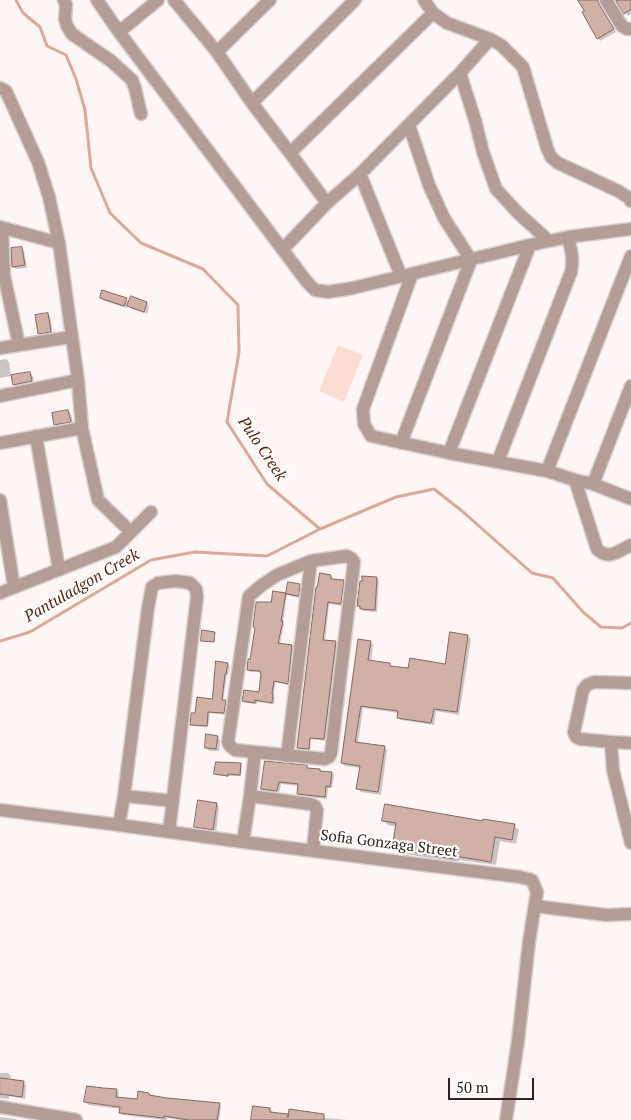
<!DOCTYPE html>
<html>
<head>
<meta charset="utf-8">
<style>
	body { margin:0 }
	#map { position:relative; width:631px; height:1120px; overflow:hidden; background:#fdf6f4; font-family:"PT Serif",serif }
	canvas { display:block }
	.scale { position:absolute; left:448px; top:1078px; width:86px; height:22px; box-sizing:border-box; border:2px solid #302320; border-top:0; padding-left:6px; font-size:15px; line-height:18px; white-space:nowrap; color:#302320; -webkit-text-stroke:4px #fff; paint-order:stroke }
</style>
</head>
<body>
<div id="map">
<canvas width="631" height="1120"></canvas>
<div class="scale">50 m</div>
</div>
<script>
const ctx = document.querySelector('canvas').getContext('2d');
ctx.lineJoin = 'round';
function fillPath(path, color) { ctx.fillStyle = color; ctx.fill(path, 'evenodd'); }
function stroke(path, color, width, dash) { ctx.strokeStyle = color; ctx.lineWidth = width; ctx.lineCap = dash ? 'butt' : 'round'; ctx.setLineDash(dash || []); ctx.stroke(path); }
function write(font, color, halo, rows, align = 'center') {
  ctx.font = font + ' "PT Serif",serif'; ctx.lineWidth = 4.5; ctx.setLineDash([]); ctx.textBaseline = 'middle'; ctx.strokeStyle = halo; ctx.fillStyle = color; for (const [text, x, y, turn = 0] of rows) {
    ctx.save(); ctx.translate(x, y); ctx.rotate((+turn || 0) * Math.PI / 180); ctx.textAlign = isNaN(turn) ? turn : align; if (halo) ctx.strokeText(text, 0, 0); ctx.fillText(text, 0, 0); ctx.restore();
  }
}
fillPath(new Path2D(`
	M338,345L363,355L344,402L319,391Z`), '#fddcd3');
fillPath(new Path2D(`
	M579,0H602L600,3L601,8L616,32L600,41L598,38L586,12Z
	M616,0H631V14L628,16Z
	M21,248L24,251L27,268L16,269L13,267Z
	M101,298L126,299L130,303L132,298L147,303L149,306L147,314L132,309L128,305L127,308L104,301Z
	M47,314L50,317L53,334L42,336L39,333Z
	M6,359L9,362L11,376L0,378V360Z
	M30,373L33,376L34,384L17,387L14,384Z
	M68,411L71,414L73,424L58,427L55,424Z
	M331,576L333,578V580L343,581L345,583L343,606L329,604L325,641L336,643L338,645L326,741L311,739L310,751L300,750L298,748Z
	M377,578L379,580L377,612L363,611L358,606Z
	M289,584L299,586L302,588L301,598L290,596L287,593L283,623L284,624L280,644L292,646L294,649L289,685L275,682L274,696L275,698L274,704L257,702V704L245,703L243,701L260,694L261,672H250L248,670L272,604L285,594L287,596Z
	M451,634L468,636L471,639L459,715L436,711L434,725L401,720L398,717L399,713L363,708L358,744L384,747L387,750L381,795L361,792L358,789L361,768L345,766L342,763L370,642L373,645L371,662L390,664L393,667L409,670L446,666Z
	M228,664L230,666L228,675H227L223,701L227,704L226,715L210,713L208,727L194,726L191,724L197,714L213,700Z
	M217,737L220,740L219,751H209L206,748Z
	M240,764L242,766L241,776H229V777L217,775L215,773Z
	M307,767L310,770L332,773L334,776L332,788H328L327,799L300,796L298,794L299,786L281,784L279,793L264,791L262,789Z
	M217,804L219,807L216,832L198,829L195,827Z
	M384,821L514,825L519,830L516,844L500,841L496,865L459,860V862L398,853L393,849L397,827L388,825Z
	M0,1073H8L11,1076L10,1081L24,1083L26,1085L25,1099L9,1096V1099L0,1098Z
	M116,1090L119,1093L118,1099L138,1101L150,1096L219,1104L221,1107L219,1120H179L167,1118V1120H164L123,1115L120,1112L121,1109L88,1105L86,1102Z
	M270,1109L273,1112L272,1113L348,1120H253Z
	M0,1117L16,1119L17,1120H0Z`), '#0003');
stroke(new Path2D(`
	M16,0L23,13L40,27L47,46L66,55L76,79L85,110L91,168L110,213L141,243L203,269L238,305L239,352L227,422L267,484L320,529
	M0,641L30,632L151,560L195,552L267,556L320,529L396,497L434,489L462,511L532,573L553,578L583,612L601,627L622,628L631,623`), '#dca899', 3);
const building = new Path2D(`
	M578,0H598L599,4L614,29L597,39L582,12L584,11Z
	M616,0H631V9L624,14Z
	M22,247L25,265L12,267L11,248Z
	M102,290L127,298L124,306L100,298Z
	M131,296L147,302L144,312L127,306Z
	M48,313L51,332L38,334L35,315Z
	M30,372L32,381L13,385L11,375Z
	M68,410L71,422L54,425L52,413Z
	M320,573L331,575V579L344,580L341,604L328,602L323,640L336,641L324,739L310,738L309,749L297,748L316,587H317Z
	M362,576L377,577L375,610L360,609V606H357L360,581H362Z
	M288,582L300,584L299,596L286,594Z
	M273,591L286,593L281,621H283L278,643L292,645L288,684L274,681L272,694H273L272,703L255,700V703L242,701L244,690L259,692L261,673H260V671L247,670L248,659H250L255,628L253,627L256,602H271Z
	M202,630L215,632L214,642L201,641Z
	M450,632L468,635L457,712L434,709L431,723L397,718L398,711L361,706L355,742L385,746L378,792L356,789L360,766L341,763L358,639L371,641L368,660L390,663V666L408,668L410,658L445,664Z
	M216,661L228,663L226,674H225L222,700H226L224,713L208,712L207,726L190,725L191,713H195L197,697L212,699Z
	M206,734L218,736L216,749L205,748Z
	M265,761L307,765V768L320,769V771L332,772L330,787L326,786L325,797L297,794L298,784L279,782L277,791L261,789Z
	M216,762L241,763L240,775L228,774V776L214,774Z
	M198,800L217,803L213,830L194,827Z
	M385,804L483,821V819L515,824L512,840L495,837L491,862L455,856V859L392,849L396,823L382,821Z
	M0,1078L24,1081L22,1097L0,1094Z
	M87,1086L103,1088L117,1089L116,1097L137,1099L138,1091L149,1093V1095L167,1098L220,1103L217,1120H189L164,1116V1118L119,1113L120,1107L84,1102Z
	M253,1106L270,1108V1112L288,1114V1118L289,1109L324,1114V1120H251Z`);
fillPath(building, '#d0b0a7');
stroke(building, '#856860', 1);
const minor = new Path2D(`
	M64,0L66,5L65,19L67,26L72,34L111,61L132,80L135,88L141,114
	M97,0L119,32L307,282L315,290L328,292L353,288L530,245L568,237L631,229
	M174,0L217,52L252,103L290,153L327,203
	M424,0L433,13L447,23L490,39L501,45L523,67L547,148L551,157L558,163L618,191L629,198L631,201
	M606,0L622,26L627,29H631
	M119,32L158,0
	M217,52L270,0
	M460,73L475,120L483,152L496,189L518,213L549,241
	M0,88L6,91L38,162L49,197L59,243L78,380L82,428L98,500L131,532
	M252,103L355,0
	M290,153L433,13
	M360,174L401,276
	M0,227L59,243
	M2,228L4,275L19,345
	M283,249L327,203L360,174L460,73L490,39
	M412,274L363,409L364,424L371,436L449,453L547,471L575,480L593,484L631,499
	M0,348L71,337
	M0,396L78,380
	M36,436L59,570
	M0,443L82,428
	M401,443L471,260L444,218L429,185L409,125
	M449,453L530,245
	M498,461L571,272C574,260 571,249 568,237
	M547,471L631,256
	M575,480L597,549C609,561 618,551 631,545
	M593,484L631,386
	M0,500L14,587
	M347,556L352,559L354,562L331,753L329,757L325,759L235,750L230,746L228,742L249,596L262,585L277,575L311,561Z
	M0,593L116,547L151,512
	M631,683L594,682L587,685L583,690L574,732L576,737L580,739L611,742L613,770L631,843
	M611,742L631,743
	M287,756L311,561
	M250,796L310,804L315,806L317,810L313,850
	M119,825L124,796
	M169,832L197,597L196,589L190,583L176,581L158,583L152,587L148,608L124,796L173,801
	M243,842L250,796L255,752
	M535,906L606,915L631,914
	M0,1107L76,1120`);
const tertiary = new Path2D(`
	M0,810L119,825L243,842L520,877L532,880L537,892L529,942L518,1041L506,1120`);
stroke(minor, '#d8d0ce', 15);
stroke(tertiary, '#d8d0ce', 15);
stroke(minor, '#b49d97', 12);
stroke(tertiary, '#b49d97', 12);
write('15px', '#302320', '#fff', [
	["Sofia Gonzaga Street",389,844,7]
]);
write('italic 16px', '#5b1e0c', '#fff', [
	["Pulo Creek",262,449,56],
	["Pantuladgon Creek",82,586,-30]
]);
</script>
</body>
</html>
